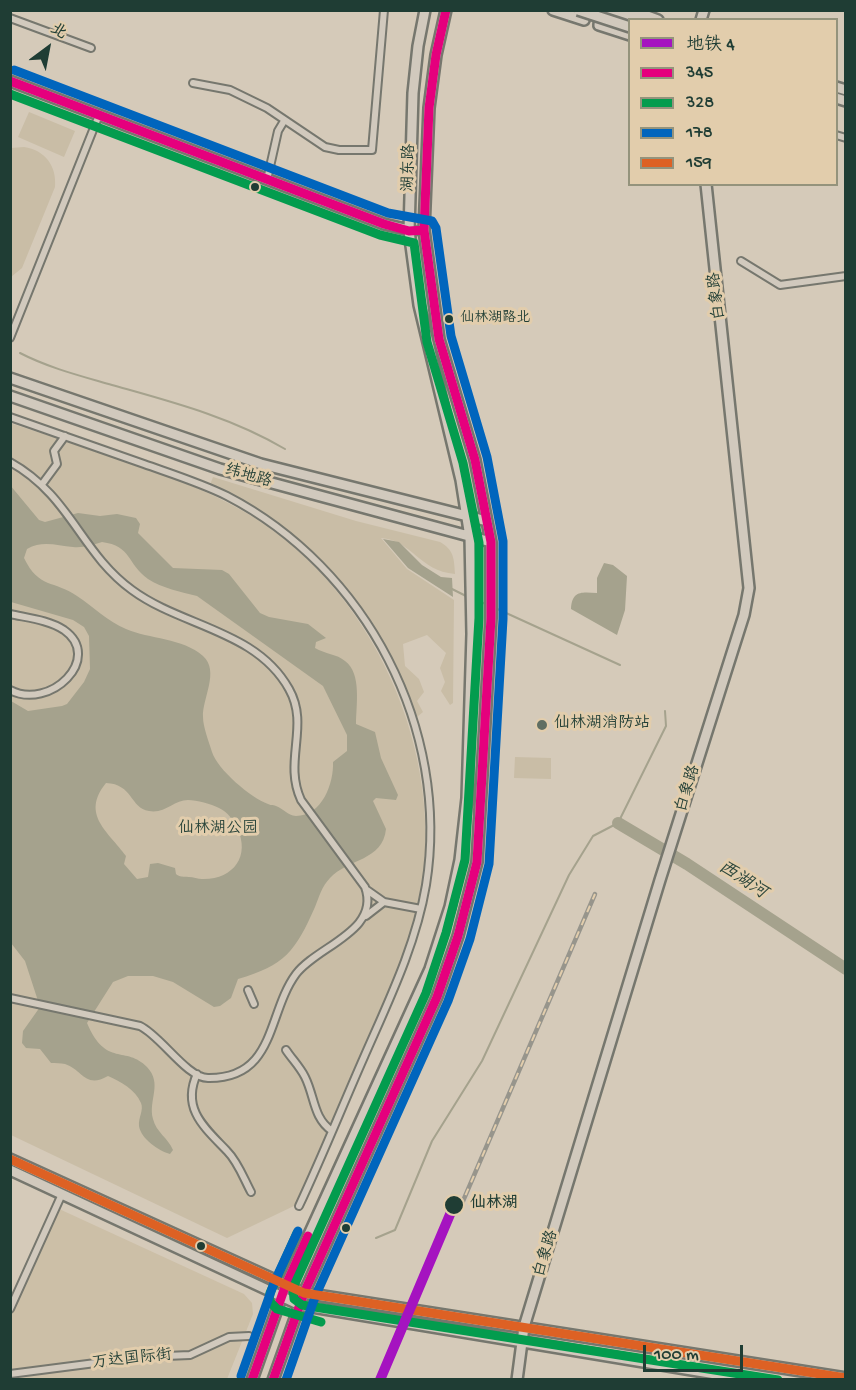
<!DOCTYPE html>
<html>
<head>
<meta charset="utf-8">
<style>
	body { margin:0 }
	#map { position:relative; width:856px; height:1390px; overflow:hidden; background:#d5cab9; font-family:"Gochi Hand","LXGW WenKai TC",sans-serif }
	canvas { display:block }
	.frame { position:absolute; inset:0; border:12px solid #1f3d34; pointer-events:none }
	.legend { position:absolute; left:628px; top:18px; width:210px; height:168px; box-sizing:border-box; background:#e2cdac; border:2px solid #94937c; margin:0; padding:8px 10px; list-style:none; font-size:18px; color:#1f3d34 }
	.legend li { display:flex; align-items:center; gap:12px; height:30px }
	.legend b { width:30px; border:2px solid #94937c }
	.north { position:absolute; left:18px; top:18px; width:60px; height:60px; -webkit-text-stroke:4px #e2cdac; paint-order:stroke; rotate:32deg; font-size:16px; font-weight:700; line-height:24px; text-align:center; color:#1f3d34 }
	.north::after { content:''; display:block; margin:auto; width:21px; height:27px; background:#1f3d34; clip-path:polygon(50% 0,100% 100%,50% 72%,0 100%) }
	.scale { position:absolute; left:643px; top:1345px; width:100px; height:27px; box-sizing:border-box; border:3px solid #1f3d34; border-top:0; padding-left:8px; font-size:18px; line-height:21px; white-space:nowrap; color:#1f3d34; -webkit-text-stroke:4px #e2cdac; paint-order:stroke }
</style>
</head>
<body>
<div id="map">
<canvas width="856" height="1390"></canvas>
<div class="frame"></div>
<ul class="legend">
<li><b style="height:8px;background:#a513c0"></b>地铁 4</li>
<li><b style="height:8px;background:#e5007d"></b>345</li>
<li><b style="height:8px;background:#039c4e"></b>328</li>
<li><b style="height:8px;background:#0065bd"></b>178</li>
<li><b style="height:8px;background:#dd6124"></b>159</li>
</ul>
<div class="north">北</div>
<div class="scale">100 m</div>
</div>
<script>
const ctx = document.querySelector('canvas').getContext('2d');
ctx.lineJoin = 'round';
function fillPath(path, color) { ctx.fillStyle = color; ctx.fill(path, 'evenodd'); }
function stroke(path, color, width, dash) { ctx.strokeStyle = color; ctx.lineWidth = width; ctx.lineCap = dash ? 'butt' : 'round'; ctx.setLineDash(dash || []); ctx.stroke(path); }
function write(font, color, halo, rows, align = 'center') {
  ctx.font = font + ' "Gochi Hand","LXGW WenKai TC",sans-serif'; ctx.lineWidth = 6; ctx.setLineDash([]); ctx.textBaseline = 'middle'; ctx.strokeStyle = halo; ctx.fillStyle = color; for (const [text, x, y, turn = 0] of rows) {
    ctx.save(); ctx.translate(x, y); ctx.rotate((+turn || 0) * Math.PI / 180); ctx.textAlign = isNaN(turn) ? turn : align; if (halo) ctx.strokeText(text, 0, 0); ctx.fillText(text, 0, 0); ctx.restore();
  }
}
fillPath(new Path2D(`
	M57,1208L244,1294L252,1303L253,1314L227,1379L11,1380V1306Z`), '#ccbfa7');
fillPath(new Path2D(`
	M29,112L75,131L64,157L18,137Z
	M24,147C45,150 57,166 55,187L22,268L11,277V148Z
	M10,423C87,449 173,471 243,511C374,586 449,756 419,903C409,949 387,995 368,1039C344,1094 320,1150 296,1205L227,1238L11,1135Z
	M213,477L356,521L440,542C454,550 454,558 455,574C419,571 412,540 381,538L407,569L454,600L453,703L450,705L441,691L445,682L440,668L446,653L427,635L403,644L405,666L419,679L424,692L417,701L423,712L417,717C381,609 312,534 210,485Z
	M515,757L551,758V779L514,778Z`), '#c9bda6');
fillPath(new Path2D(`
	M10,485L39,520L45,522L78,513L100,516L117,514L136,518L140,524L138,533L173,568L222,570L229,574L260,613L269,617L308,624L326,638L316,642L315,648C325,654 337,654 345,661C362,673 356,706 356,724L375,732L381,758L398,795L396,800L376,798L373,801L386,829C383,861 347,859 330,878C322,886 319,897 315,907C295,952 285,965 238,979L231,998L220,1006L214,1007L173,982L153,976H128L113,982L87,1023C106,1068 126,1045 147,1067C163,1084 148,1100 153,1119C156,1132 168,1138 173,1150L170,1154C159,1151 141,1139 139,1126C138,1118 144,1110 141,1103C135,1089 121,1082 108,1076C85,1089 83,1070 65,1064C61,1063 55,1063 51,1063L40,1049L26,1048L22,1043L23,1031L40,1007L25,961L11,943V701L28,711L62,706L67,704L84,682L90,669L89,636L84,627L73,620L11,602ZM102,542C132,546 126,563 148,579C162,588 181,592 197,596L323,686L347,735V751L333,762C334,783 322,816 296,816C287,815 284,809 276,806C272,804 272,806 268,804C251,798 217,769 212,752C209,742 203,727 203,717C202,699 220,671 203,656C183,638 149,639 126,629C107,621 94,607 77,596C54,580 39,589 24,558L27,549C43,540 57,546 73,547C83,548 92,545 102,542ZM106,783C133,784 130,808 149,811C165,814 174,800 188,800C197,800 211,804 219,808C228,812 233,820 237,828C251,856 233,880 202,879C198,879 193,877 189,877C183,876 181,878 176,874L175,868L158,863L150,864L148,877L137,879L124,864L126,856C109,832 80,815 106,783Z
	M383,539L399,542L422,565L441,577L452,578L453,597L408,568Z
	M604,563L613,565L627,576L625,610L617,635L571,609C572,590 582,592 597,593V578Z`), '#a5a28d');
stroke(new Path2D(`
	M20,353C49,368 81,376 112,385C172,402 231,417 285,449
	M452,589L468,597
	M474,599L488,605
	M493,607L620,665
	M376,1238L395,1230L432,1141L482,1061L569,875L593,836L618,823L666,726L665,711`), '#a5a28d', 2);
stroke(new Path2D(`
	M618,823L687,864L846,969`), '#a5a28d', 12);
const street = new Path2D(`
	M10,18L91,48
	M193,83L230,90L267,108L325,147L339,150H372L384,10
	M836,135L846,138
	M267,180L278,131L284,121
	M741,261L780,285L846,276
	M10,338L99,115
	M10,417C55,433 100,449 144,464C172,474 201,483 227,496C366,568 451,729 426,885C416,945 388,1002 364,1057C342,1107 322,1157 299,1206
	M10,462C71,496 80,552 132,590C182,627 256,630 289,689C310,726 283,761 301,800L365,887C381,931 317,946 296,974C267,1013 276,1079 208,1078C187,1078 161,1036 140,1026L10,998
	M43,483L57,464L54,451L65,436
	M10,614C28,618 49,620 64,630C104,658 50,711 10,690
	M367,890L384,902L421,909
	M366,916L384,902
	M248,990L254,1004
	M286,1050C292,1059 300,1067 305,1077C315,1097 313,1118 332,1131
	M197,1074C181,1109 205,1128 227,1151C238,1162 244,1179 251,1192
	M10,1309L62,1194
	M10,1374L142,1357L190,1355L229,1337L249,1336`);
const secondary = new Path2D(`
	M553,10L584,20L585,10
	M601,10L599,25L630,35
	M610,10L636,20
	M631,10L658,20
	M701,20L704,10
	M10,81L384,224L413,231
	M836,87L846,90
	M836,98L846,101
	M10,378L261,464L487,521
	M10,396L220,469L491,542
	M10,1159L304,1293L846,1378
	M10,1170L300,1305L752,1380
	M252,1380L285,1287L430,969L450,907L460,860L467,798L472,634L470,537L461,480L419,305L409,231L413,93L418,46L425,10
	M273,1380L304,1293L437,997L458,936L477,862L491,618V542L475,460L439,339L424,230L429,108L436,55L446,10
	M517,1380L524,1327L660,880L744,615L749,588L706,184`);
stroke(street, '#76776e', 10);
stroke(secondary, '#76776e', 14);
stroke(street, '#d1c9bd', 6);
stroke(secondary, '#d1c9bd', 9);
const rail = new Path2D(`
	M460,1208L595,894`);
stroke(rail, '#97958c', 4.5);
stroke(rail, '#e2cdac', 2, [7]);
const secondaryBridge = new Path2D(`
	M578,10L630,27`);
stroke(secondaryBridge, '#76776e', 14, []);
stroke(secondaryBridge, '#d1c9bd', 9);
stroke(new Path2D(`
	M10,81L384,224L409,231L424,230
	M252,1380L285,1287L308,1236
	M273,1380L304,1293L437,997L458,936L477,862L491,618V542L475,460L439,339L424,230L429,108L436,55L446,10`), '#e5007d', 9);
stroke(new Path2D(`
	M10,94L380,235L414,243L427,342L463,463L479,543V618L465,860L446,933L426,993L293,1288L294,1299L302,1305L778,1380
	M297,1233L270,1293L269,1301L277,1309L321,1322`), '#039c4e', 9);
stroke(new Path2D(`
	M14,70L388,213L432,221L436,228L451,336L487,457L503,541V619L489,864L470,939L448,1001L315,1297L286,1380
	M241,1376L274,1283L298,1231`), '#0065bd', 9);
stroke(new Path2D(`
	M10,1159L304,1293L846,1378`), '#dd6124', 9);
stroke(new Path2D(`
	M380,1380L454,1205`), '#a513c0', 10);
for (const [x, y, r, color] of [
	[255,187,5,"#1f3d34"],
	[449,319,5,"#1f3d34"],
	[542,725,6,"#5f6e63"],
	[454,1205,10,"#1f3d34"],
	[346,1228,5,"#1f3d34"],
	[201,1246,5,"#1f3d34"]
]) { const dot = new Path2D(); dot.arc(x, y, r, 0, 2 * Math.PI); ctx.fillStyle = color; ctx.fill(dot); stroke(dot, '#e2cdac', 2); }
write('14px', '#1f3d34', '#e2cdac', [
	["仙林湖路北",460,319]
], 'left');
write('16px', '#1f3d34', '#e2cdac', [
	["湖东路",410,168,-88],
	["白象路",718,296,-97],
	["纬地路",248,477,16],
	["白象路",689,789,-73],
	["白象路",547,1254,-73],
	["万达国际街",132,1360,-6]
]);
write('16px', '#1f3d34', '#e2cdac', [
	["仙林湖消防站",554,725]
], 'left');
write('16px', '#274339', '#e2cdac', [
	["仙林湖公园",218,830]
]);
write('bold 16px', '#1f3d34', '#e2cdac', [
	["仙林湖",470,1205]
], 'left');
write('italic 18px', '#2a453b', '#e2cdac', [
	["西湖河",742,881,33]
]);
</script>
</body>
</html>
